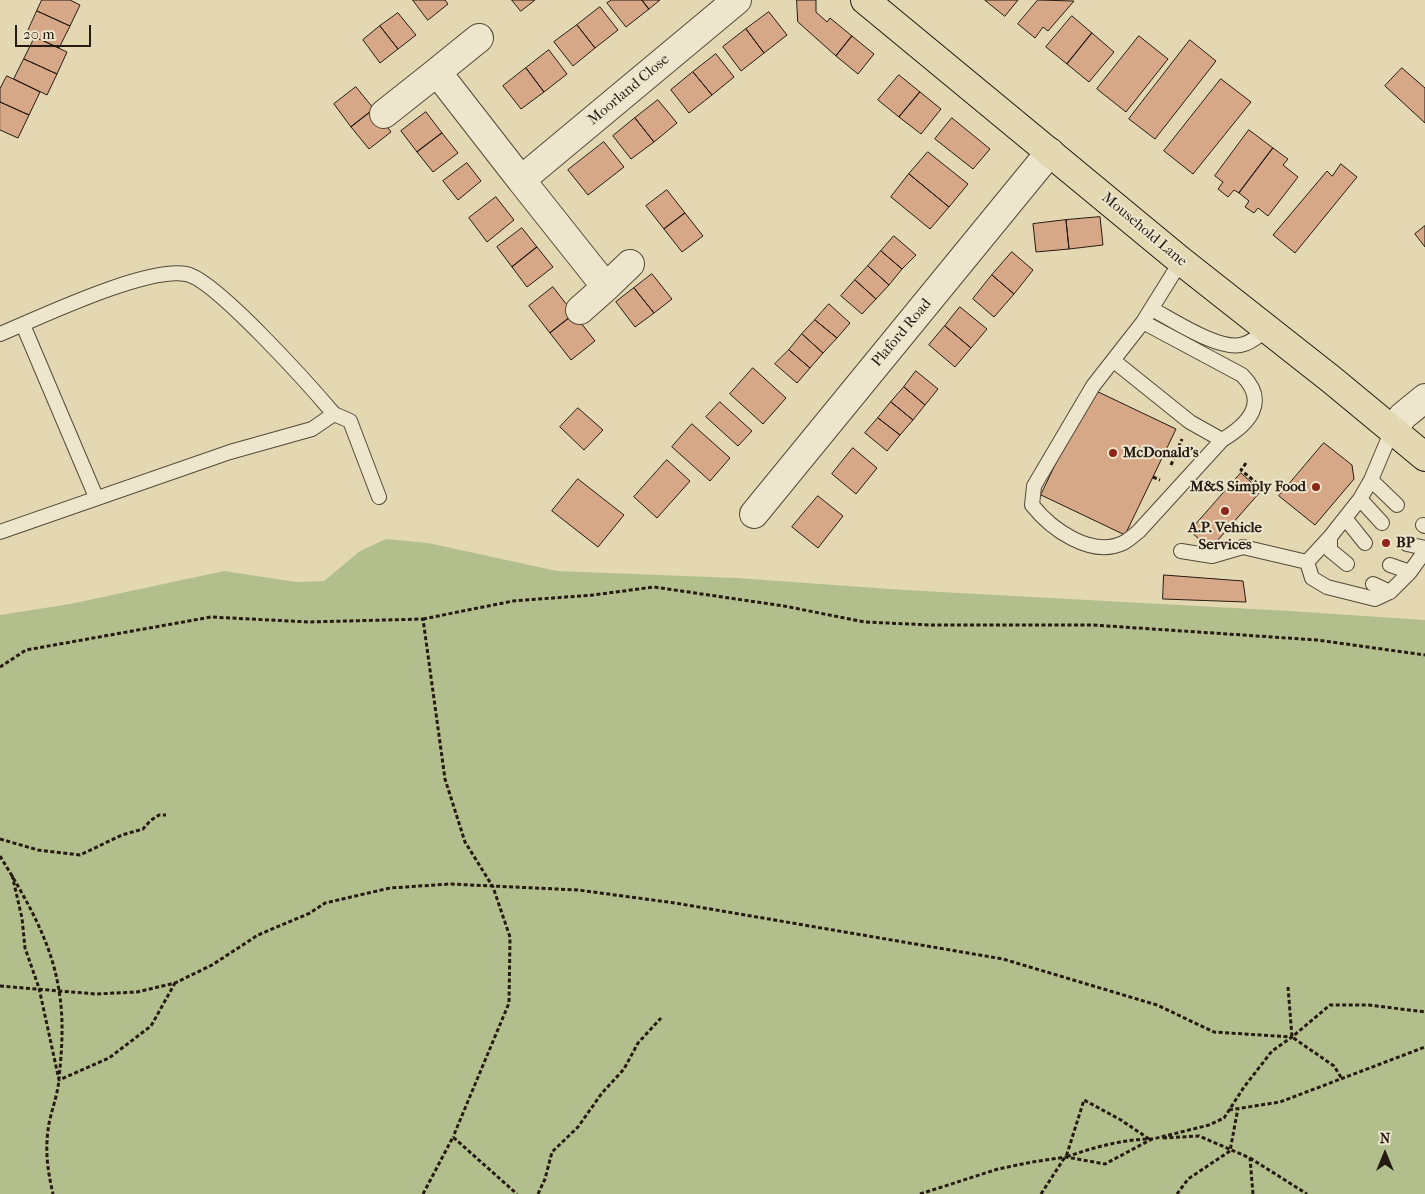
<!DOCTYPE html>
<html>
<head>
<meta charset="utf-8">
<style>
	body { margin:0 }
	#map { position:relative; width:1425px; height:1194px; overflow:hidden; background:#e3d8b1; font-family:"IM FELL French Canon",serif }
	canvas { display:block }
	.north { position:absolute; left:1360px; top:1129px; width:50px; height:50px; -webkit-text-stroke:4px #ede6cc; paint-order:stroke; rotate:0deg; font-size:14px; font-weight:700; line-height:20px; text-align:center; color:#261a13 }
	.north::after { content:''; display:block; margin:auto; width:18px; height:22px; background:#261a13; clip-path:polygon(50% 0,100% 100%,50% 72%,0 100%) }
	.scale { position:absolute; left:15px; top:25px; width:76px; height:22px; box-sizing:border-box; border:2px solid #261a13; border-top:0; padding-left:6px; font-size:15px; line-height:18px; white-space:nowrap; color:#261a13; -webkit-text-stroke:4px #ede6cc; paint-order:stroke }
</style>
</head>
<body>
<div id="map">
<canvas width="1425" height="1194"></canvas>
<div class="north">N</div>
<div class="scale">20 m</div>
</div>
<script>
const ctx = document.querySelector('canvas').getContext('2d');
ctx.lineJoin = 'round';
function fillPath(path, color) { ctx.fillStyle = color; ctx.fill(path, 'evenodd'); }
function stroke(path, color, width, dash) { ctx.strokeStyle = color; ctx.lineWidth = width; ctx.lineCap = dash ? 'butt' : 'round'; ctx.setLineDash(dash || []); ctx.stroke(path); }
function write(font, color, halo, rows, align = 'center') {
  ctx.font = font + ' "IM FELL French Canon",serif'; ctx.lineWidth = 4; ctx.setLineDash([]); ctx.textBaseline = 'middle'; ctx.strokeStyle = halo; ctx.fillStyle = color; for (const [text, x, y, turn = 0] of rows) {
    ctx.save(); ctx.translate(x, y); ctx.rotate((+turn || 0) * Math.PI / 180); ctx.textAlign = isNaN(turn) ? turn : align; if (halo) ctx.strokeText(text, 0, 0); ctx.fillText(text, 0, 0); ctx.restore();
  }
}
fillPath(new Path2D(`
	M386,539L428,543L557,571L737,578L904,590L1290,611L1425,620V1194H0V615L70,604L224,571L296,582L324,581L360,551Z`), '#b2bf8d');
const building = new Path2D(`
	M42,0H70L80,5L70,26L37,11Z
	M413,0H445L448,4L428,20Z
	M512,0H535L521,11Z
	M612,0H642L649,9L626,27L607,3Z
	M642,0H660L649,9Z
	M797,0H816V12L827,22L830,18L852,36L836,56L798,22Z
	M985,0H1018L1005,16Z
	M1038,0L1074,1L1048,31L1043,27L1035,38L1018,24Z
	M600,7L618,30L595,48L577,25Z
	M37,11L70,26L59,48L27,33Z
	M769,12L787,35L764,53L746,29Z
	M398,13L416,35L398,49L380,26Z
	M1072,16L1092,33L1067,64L1046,47Z
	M577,25L595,48L573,66L554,42Z
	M380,26L398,49L380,63L363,40Z
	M746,29L764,53L741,71L723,47Z
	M1092,33L1114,52L1089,82L1067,64Z
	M852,36L874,54L858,74L836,56Z
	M1139,36L1168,59L1126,112L1097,89Z
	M35,37L67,52L57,74L24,59Z
	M1190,40L1216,61L1155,139L1129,119Z
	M549,50L567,74L544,92L526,68Z
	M716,54L734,77L712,95L693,72Z
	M24,59L57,74L47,95L14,79Z
	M526,68L544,92L521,109L503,86Z
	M1402,68L1425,88V123L1385,86Z
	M693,72L712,95L689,113L671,90Z
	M899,75L920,92L899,117L878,100Z
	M7,76L40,92L29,115L0,102V89Z
	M1221,79L1251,102L1193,174L1164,151Z
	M356,87L374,109L351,127L334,104Z
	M920,92L941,109L921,134L899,117Z
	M658,100L677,123L654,142L635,118Z
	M0,102L29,115L18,138L0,130Z
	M374,109L391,132L369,149L351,127Z
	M426,112L442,133L417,152L401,131Z
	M635,118L654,142L631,159L613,136Z
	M952,118L990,149L973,169L935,139Z
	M1249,130L1273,148L1239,193L1234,190L1228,197L1218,189L1223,182L1215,176Z
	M442,133L458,153L433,172L417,152Z
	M604,142L624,167L588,195L568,170Z
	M1273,148L1288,159L1283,165L1298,177L1268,216L1258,208L1254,213L1245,207L1249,201L1239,193Z
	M928,152L968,184L949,207L909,174Z
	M467,163L481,181L458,200L443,181Z
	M1341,164L1357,177L1295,253L1273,235L1327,171L1332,176Z
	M909,174L949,207L930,229L891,197Z
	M667,190L685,213L664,229L646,206Z
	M496,197L514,220L487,242L469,218Z
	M685,213L703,236L682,252L664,229Z
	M1100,217L1103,245L1069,249L1066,220Z
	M1066,220L1069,249L1036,252L1033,224Z
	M1425,226V247L1415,234Z
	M522,228L537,247L512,267L497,247Z
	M894,236L916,255L902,269L881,251Z
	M537,247L553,267L527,287L512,267Z
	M881,251L902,269L889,285L868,266Z
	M1012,252L1033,270L1014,294L992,275Z
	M868,266L889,285L876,299L855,280Z
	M652,274L672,299L654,313L634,288Z
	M992,275L1014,294L994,317L973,299Z
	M855,280L876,299L862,314L841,296Z
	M553,287L574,314L550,333L529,306Z
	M634,288L654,313L635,327L616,302Z
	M829,304L850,323L837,338L815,320Z
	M960,307L987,329L971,348L945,326Z
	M574,314L595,341L571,360L550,333Z
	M815,320L837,338L823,353L802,334Z
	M945,326L971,348L955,367L929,345Z
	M802,334L823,353L810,368L789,350Z
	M789,350L810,368L797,383L775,364Z
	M753,368L786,398L763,424L730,394Z
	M916,371L938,389L925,405L904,387Z
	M904,387L925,405L913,420L891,402Z
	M1092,389L1176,429L1125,535L1041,495Z
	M720,402L752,431L738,446L706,417Z
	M891,402L913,420L900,435L878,418Z
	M578,408L603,430L584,450L560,427Z
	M878,418L900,435L887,451L865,433Z
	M692,424L730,458L710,481L672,447Z
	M1324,443L1352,465L1354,479L1315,525L1279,496Z
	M853,448L877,468L856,494L832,474Z
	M667,460L690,481L657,518L634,497Z
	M1241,473L1261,491L1210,549L1190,531Z
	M578,479L624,515L598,547L552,511Z
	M818,496L843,516L818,548L792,527Z
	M1164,575L1243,581L1246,602L1163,599Z`);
fillPath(building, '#d7a887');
stroke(building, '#261a13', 1);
const lane = new Path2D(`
	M1181,261L1143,322L1093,386L1034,486L1032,505C1051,529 1091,558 1123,543C1129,540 1134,535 1139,531L1222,440
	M1152,309C1171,319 1222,353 1244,344C1252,342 1260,334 1267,330
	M23,325L96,497
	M0,334C41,317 145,267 186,274C214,278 312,388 334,414L312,429L230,452L0,532
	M1114,361L1190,422L1222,440C1249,424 1269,402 1242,375L1143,322
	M334,414L350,421L379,497
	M1371,480L1397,505
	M1360,499L1382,523
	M1345,518L1365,543
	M1423,525L1425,526
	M1330,537L1307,562L1312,578L1327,587L1375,599L1390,592
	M1407,544L1425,548
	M1181,551L1212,556L1243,547L1307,562
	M1347,564L1330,550V537L1360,499L1371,480L1392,430
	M1390,565L1410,572
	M1373,584L1390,592L1410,572L1425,551`);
const street = new Path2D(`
	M437,72L479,38
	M384,114L437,72L521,180L737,0
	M521,180L606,287L580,310
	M606,287L630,264
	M1392,430L1403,416L1425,398
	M754,514L1050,152`);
const highway = new Path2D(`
	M865,0L1181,261L1332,380L1425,457`);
stroke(lane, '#554a3a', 16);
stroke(street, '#554a3a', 30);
stroke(highway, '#261a13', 30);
stroke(new Path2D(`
	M1246,463L1241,470L1259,485L1257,488
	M1171,465L1182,439
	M1153,477L1160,480
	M423,619L513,601L593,595L654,587L784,606L865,622L931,625H1093L1317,640L1425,655
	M0,667L26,650L211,617L309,622L423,619L445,779L465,842L493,887L510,937L509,1003L453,1137
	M0,839L38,850L80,855L122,835L143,829L150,821L159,815H166
	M0,856C25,897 52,942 59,991C64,1019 62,1050 59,1078C58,1096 50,1113 48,1130C45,1153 48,1172 53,1194
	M12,875L22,918L25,948L39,988L59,1080L109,1058L151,1026L175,983
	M0,986L96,994L137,992L175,983L212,965L258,935L310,913L325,903L390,888L450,884L578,890L675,903L1003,959L1157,1005L1214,1032L1292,1037
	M1288,987L1292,1037L1334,1066L1342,1079
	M1229,1110L1280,1102L1425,1047
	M1163,1138L1199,1136L1250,1158L1253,1194
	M1149,1139L1121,1120L1084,1100L1066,1157C1095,1147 1123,1139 1153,1139L1209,1125L1224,1118L1244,1087L1272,1051L1292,1037L1330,1005H1369L1425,1012
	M1250,1158L1307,1194
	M423,1194L453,1137L517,1194
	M538,1194L545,1179L552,1152L578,1127L602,1093L624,1069L638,1043L661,1018
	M920,1194L998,1169L1032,1162L1066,1157L1105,1164L1152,1139
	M1041,1194L1065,1157
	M1177,1194L1188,1179L1230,1151L1238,1108`), '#261a13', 3, [4, 2.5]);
stroke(lane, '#ede6cc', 14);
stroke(street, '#ede6cc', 28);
stroke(highway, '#e3d8b1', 28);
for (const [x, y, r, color] of [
	[1113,453,5,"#8f2418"],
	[1316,487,5,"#8f2418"],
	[1225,511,5,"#8f2418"],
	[1386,543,5,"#8f2418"]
]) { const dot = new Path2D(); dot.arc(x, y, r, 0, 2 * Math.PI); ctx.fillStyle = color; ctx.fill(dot); stroke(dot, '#ede6cc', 2); }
write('15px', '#261a13', '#ede6cc', [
	["Moorland Close",629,90,-40],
	["Mousehold Lane",1144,230,40],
	["Plaford Road",902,333,-50]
]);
write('bold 15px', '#261a13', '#ede6cc', [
	["McDonald’s",1123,453],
	["M&S Simply Food",1306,487,"right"],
	["A.P. Vehicle",1225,528,"center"],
	["Services",1225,545,"center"],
	["BP",1396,543]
], 'left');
</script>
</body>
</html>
